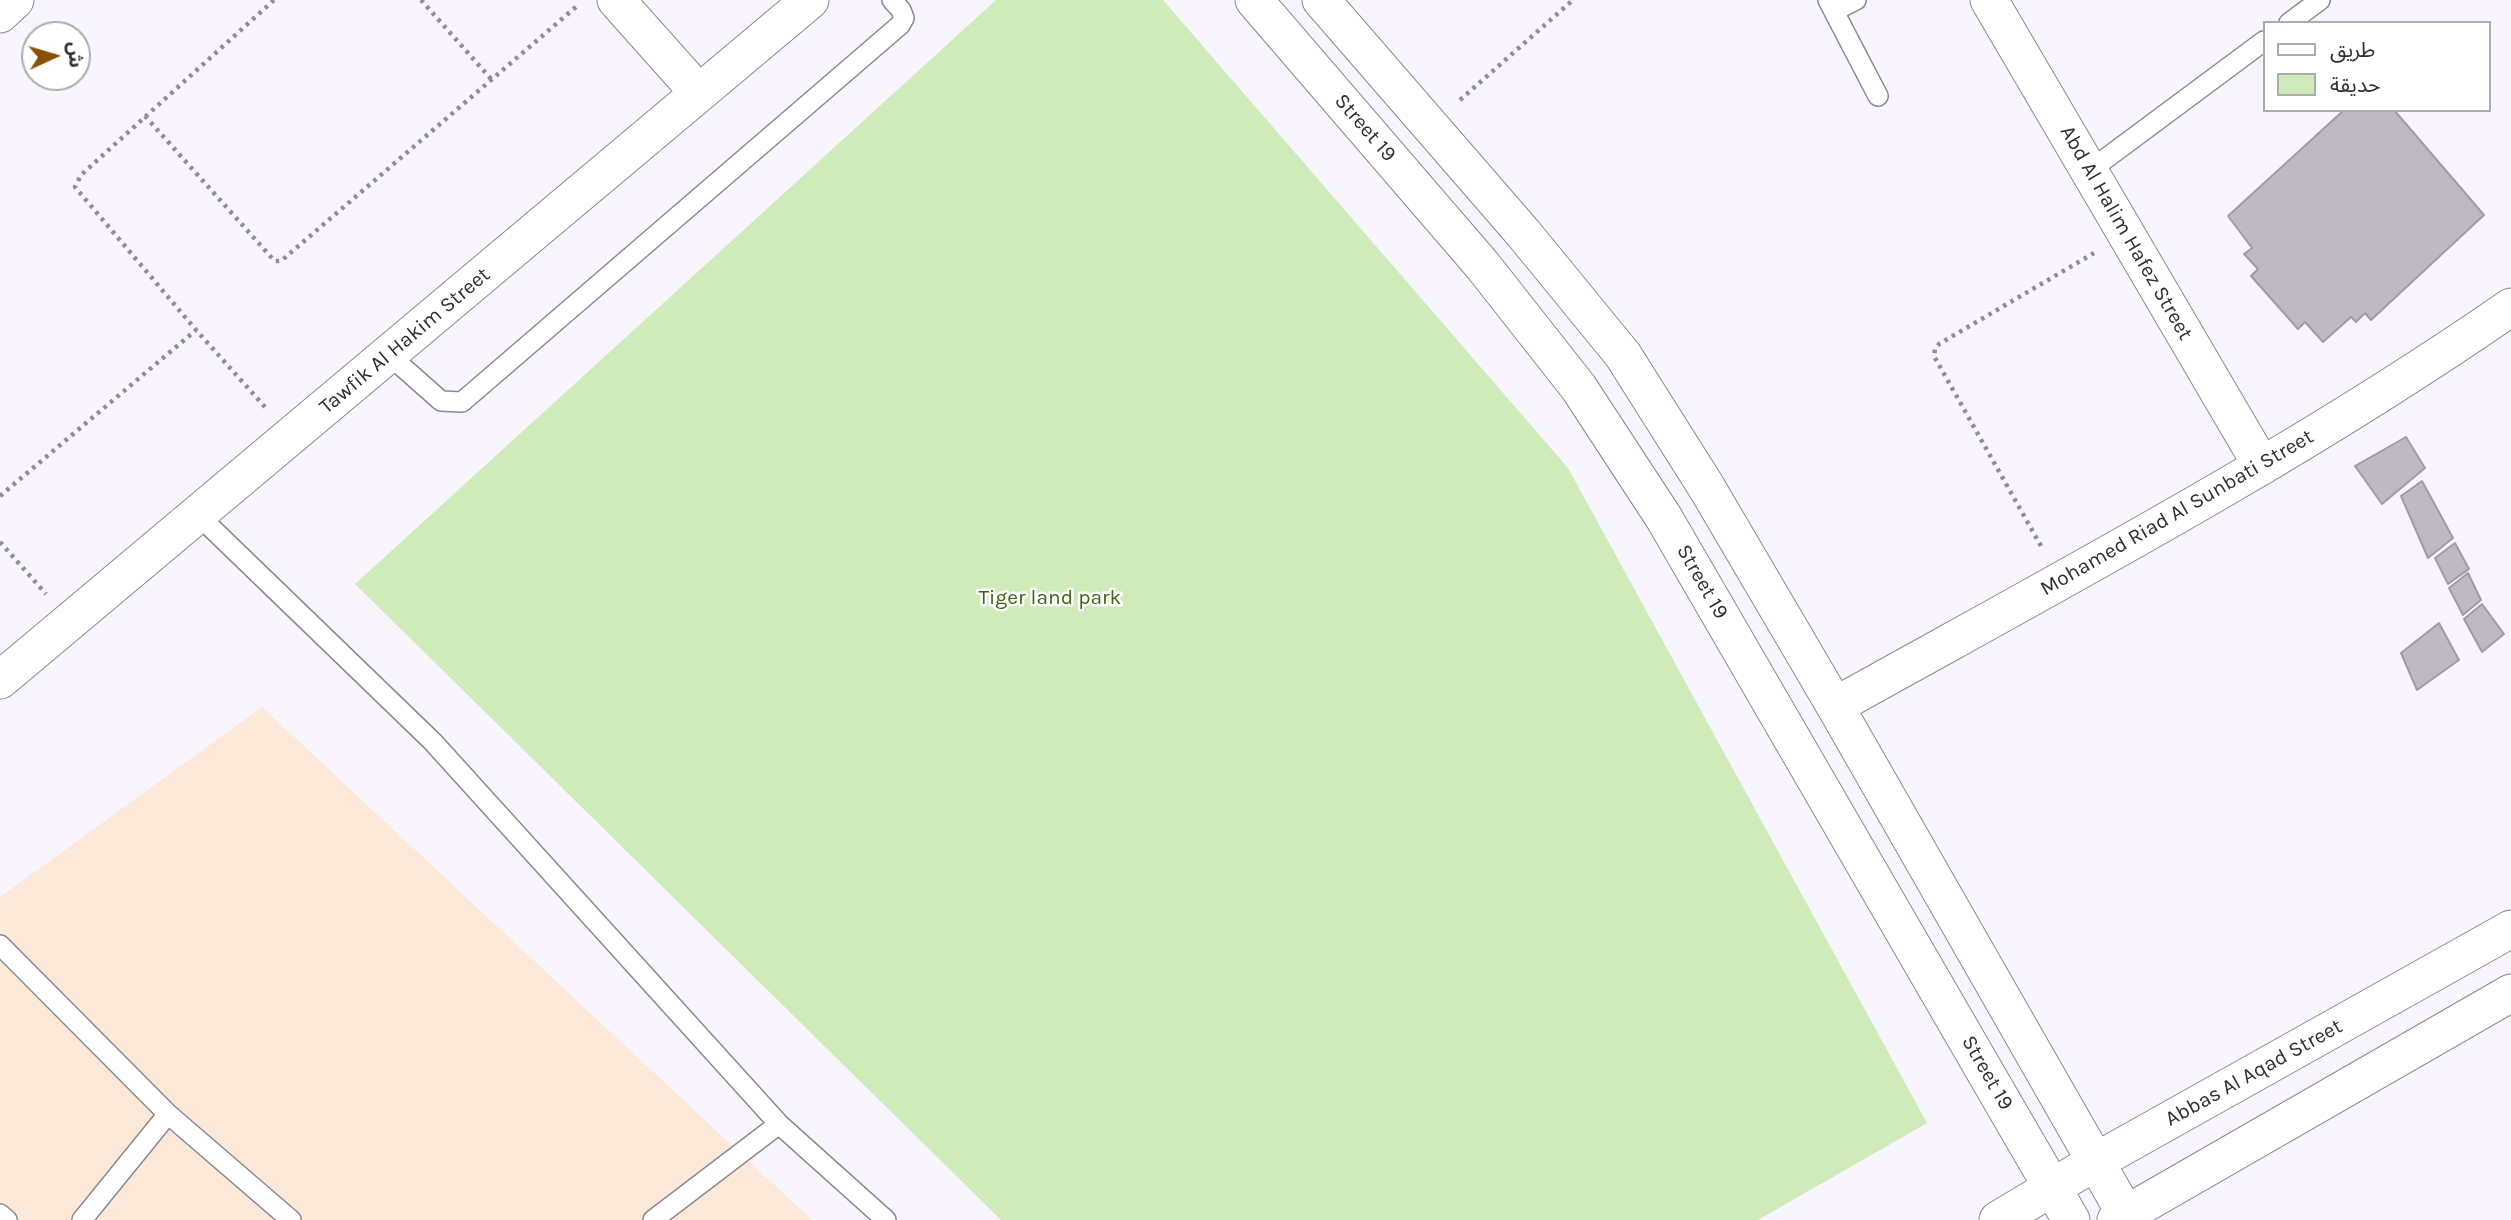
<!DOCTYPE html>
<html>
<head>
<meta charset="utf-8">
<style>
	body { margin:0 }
	#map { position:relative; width:2511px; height:1220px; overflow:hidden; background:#f9f5fe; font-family:Karla,"Noto Sans Arabic",sans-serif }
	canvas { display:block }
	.legend { position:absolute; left:2263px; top:21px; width:228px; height:91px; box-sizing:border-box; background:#fff; border:2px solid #acabad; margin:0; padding:9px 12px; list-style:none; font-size:21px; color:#302e32 }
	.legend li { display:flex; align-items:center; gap:14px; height:35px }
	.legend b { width:35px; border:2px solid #acabad }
	.north { position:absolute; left:21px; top:21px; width:70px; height:70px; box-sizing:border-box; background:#fff; border:2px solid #acabad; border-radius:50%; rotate:86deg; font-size:19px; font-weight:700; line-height:28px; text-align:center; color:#302e32 }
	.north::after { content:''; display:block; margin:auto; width:24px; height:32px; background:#885002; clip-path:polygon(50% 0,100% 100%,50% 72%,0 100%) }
</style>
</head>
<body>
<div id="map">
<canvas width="2511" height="1220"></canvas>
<ul class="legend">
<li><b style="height:9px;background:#fff"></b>طريق</li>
<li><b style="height:19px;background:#cfebb9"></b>حديقة</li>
</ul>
<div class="north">ش</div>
</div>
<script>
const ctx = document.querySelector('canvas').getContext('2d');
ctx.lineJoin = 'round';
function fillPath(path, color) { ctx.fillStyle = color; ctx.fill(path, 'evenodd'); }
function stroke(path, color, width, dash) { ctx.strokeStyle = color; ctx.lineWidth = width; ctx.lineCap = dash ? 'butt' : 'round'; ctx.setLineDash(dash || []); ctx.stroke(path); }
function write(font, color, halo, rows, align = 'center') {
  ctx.font = font + ' Karla,sans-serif'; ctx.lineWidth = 5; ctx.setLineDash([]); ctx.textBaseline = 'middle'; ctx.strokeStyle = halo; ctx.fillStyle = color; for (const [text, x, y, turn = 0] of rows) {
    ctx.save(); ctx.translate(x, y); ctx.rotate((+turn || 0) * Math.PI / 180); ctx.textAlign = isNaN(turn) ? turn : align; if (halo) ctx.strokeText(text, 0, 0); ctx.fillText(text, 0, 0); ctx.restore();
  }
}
fillPath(new Path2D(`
	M262,707L812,1220H0V897Z`), '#fde9da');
fillPath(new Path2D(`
	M996,0H1163L1568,468L1927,1123L1758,1220H1001L355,584Z`), '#cfebb9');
const building = new Path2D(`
	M2344,110H2394L2484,215L2371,320L2365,313L2356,322L2351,317L2323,342L2305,322L2298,329L2251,276L2258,269L2244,254L2252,248L2228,216Z
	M2406,437L2425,468L2382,504L2355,466Z
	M2422,481L2453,538L2428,558L2401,496Z
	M2455,543L2469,569L2448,584L2435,558Z
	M2468,573L2481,600L2463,615L2449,588Z
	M2482,604L2504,634L2482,652L2464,619Z
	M2439,623L2459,660L2417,690L2401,653Z`);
fillPath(building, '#bfb9c3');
stroke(building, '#a19ba5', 2);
const lane = new Path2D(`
	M1828,0L1878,96
	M1834,11L1856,0
	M2289,23L2320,0
	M2089,171L2264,41
	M389,355L441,401L462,402L900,25L904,18L901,10L892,0
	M198,515L433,742L779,1124L886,1220
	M0,945L168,1114L291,1220
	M0,1214L7,1220
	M82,1220L168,1114
	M653,1220L779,1124`);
const street = new Path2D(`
	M616,0L699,93
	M1254,0L1483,266L1579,388L1664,518L2071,1220
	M1321,0L1524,234L1623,355L1707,488L1835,706L2129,1220
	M1989,0L2262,466
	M0,14L15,0
	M0,680L810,0
	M1835,706C2063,579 2296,456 2511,307
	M1998,1220L2095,1162L2511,929
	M2116,1220L2511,993`);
stroke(lane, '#8b8891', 22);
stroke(street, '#8b8891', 39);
stroke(new Path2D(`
	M421,0L492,80
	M1460,100L1573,0
	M145,116L271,257L275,261H281L577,6
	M265,407L196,330L75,187L81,175L274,0
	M0,496L196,330
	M0,542L46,594
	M2041,546L1934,356L1935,349L1939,344L2094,253`), '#908d94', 4.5, [3.5, 5]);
stroke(lane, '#fff', 19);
stroke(street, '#fff', 37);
write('21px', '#302e32', '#fff', [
	["Street 19",1365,128,49],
	["Abd Al Halim Hafez Street",2126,233,60],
	["Tawfik Al Hakim Street",405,341,-40],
	["Mohamed Riad Al Sunbati Street",2177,513,-30],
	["Street 19",1702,582,60],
	["Street 19",1987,1073,60],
	["Abbas Al Aqad Street",2254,1073,-29]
]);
write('21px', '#3e6410', '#fff', [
	["Tiger land park",1050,598]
]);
</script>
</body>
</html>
